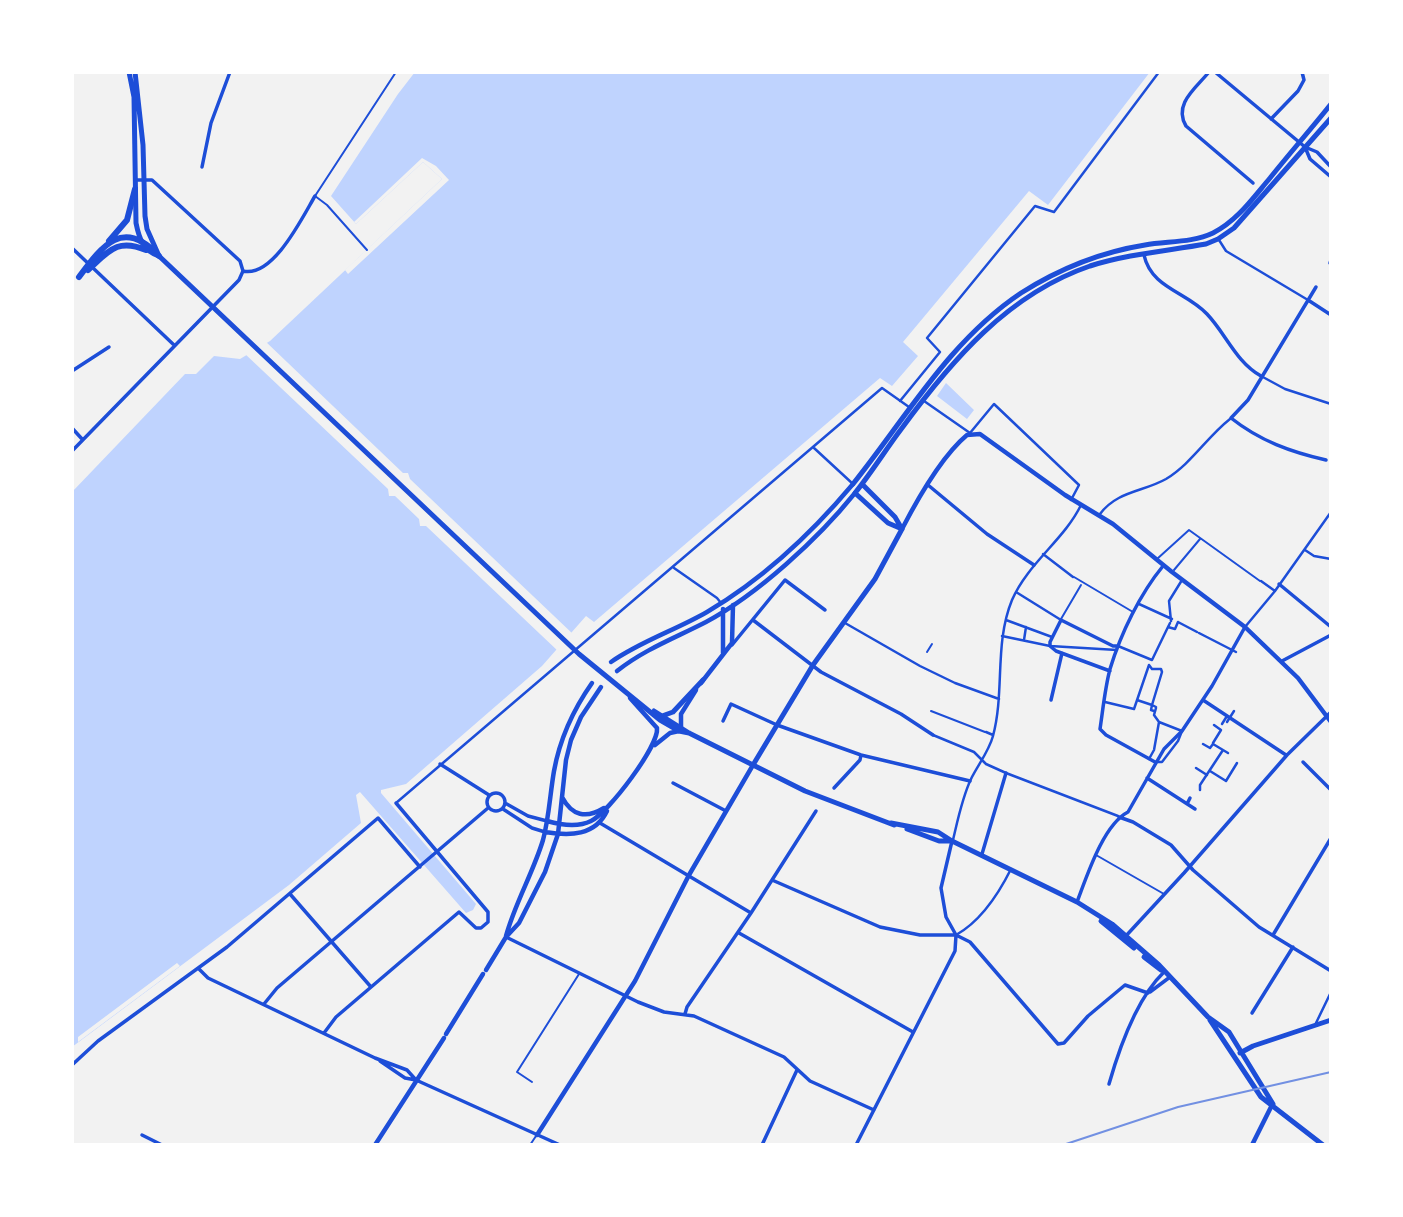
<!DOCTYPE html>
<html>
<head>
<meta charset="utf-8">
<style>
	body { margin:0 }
	#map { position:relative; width:1403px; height:1217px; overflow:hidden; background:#f2f2f2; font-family:Figtree,sans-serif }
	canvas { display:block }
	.frame { position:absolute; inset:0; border:74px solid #fff; pointer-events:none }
</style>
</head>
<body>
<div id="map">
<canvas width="1403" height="1217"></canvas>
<div class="frame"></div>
</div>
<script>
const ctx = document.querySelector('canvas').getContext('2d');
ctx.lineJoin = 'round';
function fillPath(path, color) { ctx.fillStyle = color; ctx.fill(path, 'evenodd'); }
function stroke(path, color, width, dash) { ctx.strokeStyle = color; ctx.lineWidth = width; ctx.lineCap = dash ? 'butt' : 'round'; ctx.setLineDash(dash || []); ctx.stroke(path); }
fillPath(new Path2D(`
	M415,72H1150L1048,205L1029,191L903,342L918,356L892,386L880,378L594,622L586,616L542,666L406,784L381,790V793L476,904L473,910L466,913L360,792L356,795L361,823L289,885L72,1047V492L185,374H196L214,356L240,359L270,341L442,179L423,162L356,224L331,196L398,94Z
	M946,383L974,410L967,419L937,396Z`), '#bfd3fe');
fillPath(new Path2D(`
	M422,158L436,166L449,180L348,274L345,270L442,179L423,162L356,224L354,222Z
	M264,340L403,473H408L410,479L574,635L559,652L426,526H420L419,519L395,496H389L388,489L244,353Z
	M177,963L180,966L78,1042V1037Z`), '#f2f2f2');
stroke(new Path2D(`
	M367,250L327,205L315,196L396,72
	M1157,559L1189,530L1260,581
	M1174,570L1200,539
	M1074,577L1133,612
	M1061,619L1081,585
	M927,652L932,644
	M931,711L985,732
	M1096,855L1164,894
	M532,1082L517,1072L579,974
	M530,1145L536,1136`), '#1d4ed8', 2);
stroke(new Path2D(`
	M1219,240L1226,251L1308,300
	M1261,376L1285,389L1331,404
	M900,401L940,352L927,338L1035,206L1054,212L1159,72
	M924,401L970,433L994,404L1079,485L1071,500
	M814,448L853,484
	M1100,514C1117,491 1143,492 1166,479C1191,464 1207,437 1230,419
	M1305,550L1314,556L1331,559
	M1043,554L1073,577
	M674,568L717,598L721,603
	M1261,581L1275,591
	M1016,592L1061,620
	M1139,604L1172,619
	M1006,620L1052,637
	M1171,621L1169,601L1182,580
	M845,623L920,666L955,683L999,699
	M1170,623L1168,627L1175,629L1178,622L1197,632
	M1245,627L1275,591L1331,512
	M1199,633L1236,652
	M1002,636L1050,646L1117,650
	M1024,640L1026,627
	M1118,646L1152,660L1168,627
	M1137,700L1152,705L1151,710L1154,711
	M1105,702L1134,709L1149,665L1152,669H1161L1162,672L1152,705L1156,707
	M1227,722L1234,711
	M1222,724L1227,716
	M986,732L993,735
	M933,735L974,752L986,764L1006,773L1118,816
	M1213,743L1221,730L1214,725
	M1203,744L1210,748L1213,744L1228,753
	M1149,759L1154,750L1159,722
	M1156,762H1162L1178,741L1182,731L1159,722L1154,715L1156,708
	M1196,768L1207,775
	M1210,771L1226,781L1237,763
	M1200,790V785L1223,750
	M396,803L882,388L909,407
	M953,840C958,819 962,798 971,779C978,765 989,751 993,736C1005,691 994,644 1012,600C1028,563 1064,540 1081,505
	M956,935C981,921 998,895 1011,869
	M1316,1023L1331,992`), '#1d4ed8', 2.5);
stroke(new Path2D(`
	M1209,72C1196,88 1173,104 1186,126L1253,183
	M1215,72L1305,147L1317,152L1331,167
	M1271,119L1298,91L1304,80L1302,72
	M1305,147L1310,159L1331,177
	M202,167L211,123L230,72
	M135,180H152L240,261L243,271
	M72,248L174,345
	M1144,255C1151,288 1187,292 1207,314C1226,334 1236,362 1261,376
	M1330,263L1331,260
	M243,271C273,278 302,218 315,196
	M1316,287L1248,400L1231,418C1260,441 1291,452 1326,460
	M1308,300L1331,315
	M72,371L109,347
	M72,428L82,439
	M72,451L239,280L243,271
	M928,485L987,534L1034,565
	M1279,584L1331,627
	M753,620L821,672L901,714L933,735
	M732,645L785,580L825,610
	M1282,661L1331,635
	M1110,671L1056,651L1050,646V642L1061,620L1113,646H1118
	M1051,700L1062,653
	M1203,700L1286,755
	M723,721L731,704L777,725L861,755L970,781
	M1155,762L1106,735L1100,729C1103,709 1105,688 1110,669C1121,633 1140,594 1163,566
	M1303,762L1331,790
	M440,764L489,795
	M1147,778L1195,809
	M673,783L726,811
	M834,788L860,760L861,755
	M487 802a9 9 0 1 1 18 0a9 9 0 1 1-18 0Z
	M505,803L528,816L547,821
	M1187,804L1190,798
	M503,809L532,828L545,832
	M1119,817L1133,822L1171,845L1193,870L1259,927L1331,971
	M600,823L751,913
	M952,841L941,888L946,917L956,935L970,942L1058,1044L1064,1043L1088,1016L1125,985L1148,993
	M982,854L1006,773
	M772,880L880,927L920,935H956L955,951L856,1145
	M290,894L371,987
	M1077,902C1087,876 1103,825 1128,812L1164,749L1182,731L1212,686L1245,627
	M739,933L913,1032
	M1273,935L1331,838
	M506,937L638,1002L664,1012L694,1016L784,1057L810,1081L874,1110
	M1124,938L1184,873L1287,755L1331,712
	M198,968L208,978L375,1058L407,1070L416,1080
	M1150,992L1170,977
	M264,1004L277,988L488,808
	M1252,1013L1293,947
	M685,1014L687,1007L751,913L816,811
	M324,1033L336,1017L459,912L476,928H481L488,922V912L396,803
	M380,1061L405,1078L416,1080L560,1145
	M72,1065L98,1041L227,947L378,818L420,867
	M1109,1084C1119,1049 1137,998 1164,972
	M142,1135L162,1145
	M762,1145L797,1070`), '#1d4ed8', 3.5);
stroke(new Path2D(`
	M902,529C917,500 943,455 967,435L980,434L1065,495L1113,524L1172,572L1245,627L1298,678L1331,722
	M723,653V609
	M611,662C641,641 676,630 707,612C763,579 811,534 853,484
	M617,671C645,649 675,638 706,622C758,594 818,539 855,493
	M701,683L732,643L733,605
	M681,727V714L696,690
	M655,745L670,733L679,731
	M562,797C572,816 586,819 604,808
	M547,821C561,825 577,828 591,821C608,813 659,746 657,728L630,698
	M545,832C570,836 595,836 607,811
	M506,936C515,903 533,873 543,840C549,818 550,794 554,771C560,738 573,710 592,683
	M486,970L506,937L519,923L545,872L558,834L566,760L571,740L581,717L601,687
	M446,1034L483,974
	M537,1135L635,981L689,875L753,765
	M375,1145L444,1038
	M1252,1145L1272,1105`), '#1d4ed8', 4.5);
stroke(new Path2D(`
	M129,72L134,97L136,223C139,238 143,251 159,256L579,654L660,720L679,731L689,733
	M135,72L143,145L145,216L147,229L159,256
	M853,484C906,418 949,341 1021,293C1059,269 1101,252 1145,245C1167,241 1192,243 1213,233C1237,221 1253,198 1270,178C1290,153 1311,129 1331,104
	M862,484L895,517L902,529
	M855,493C872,472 886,449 902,428C951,361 1008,294 1090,266C1128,254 1166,251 1206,244L1218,239L1234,228L1331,118
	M855,493L888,523L902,529
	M654,711L689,733L805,791L894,825
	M662,716L673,712L703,680
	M753,765L813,665L875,579L902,529
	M891,823L938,832L952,841L1077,902L1112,924L1159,965L1208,1017L1229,1032L1273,1104
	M907,829L939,841H951
	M1101,921L1134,948
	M1144,957L1161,970
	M1210,1020L1261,1097L1323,1145
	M1240,1053L1253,1046L1331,1020`), '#1d4ed8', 5);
stroke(new Path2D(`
	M109,241L127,220L135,189
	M88,270C109,251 117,238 146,250
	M79,277C102,246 123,217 159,256`), '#1d4ed8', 6);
stroke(new Path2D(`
	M1063,1145L1178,1107L1331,1072`), '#7290e2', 2);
</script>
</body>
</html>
